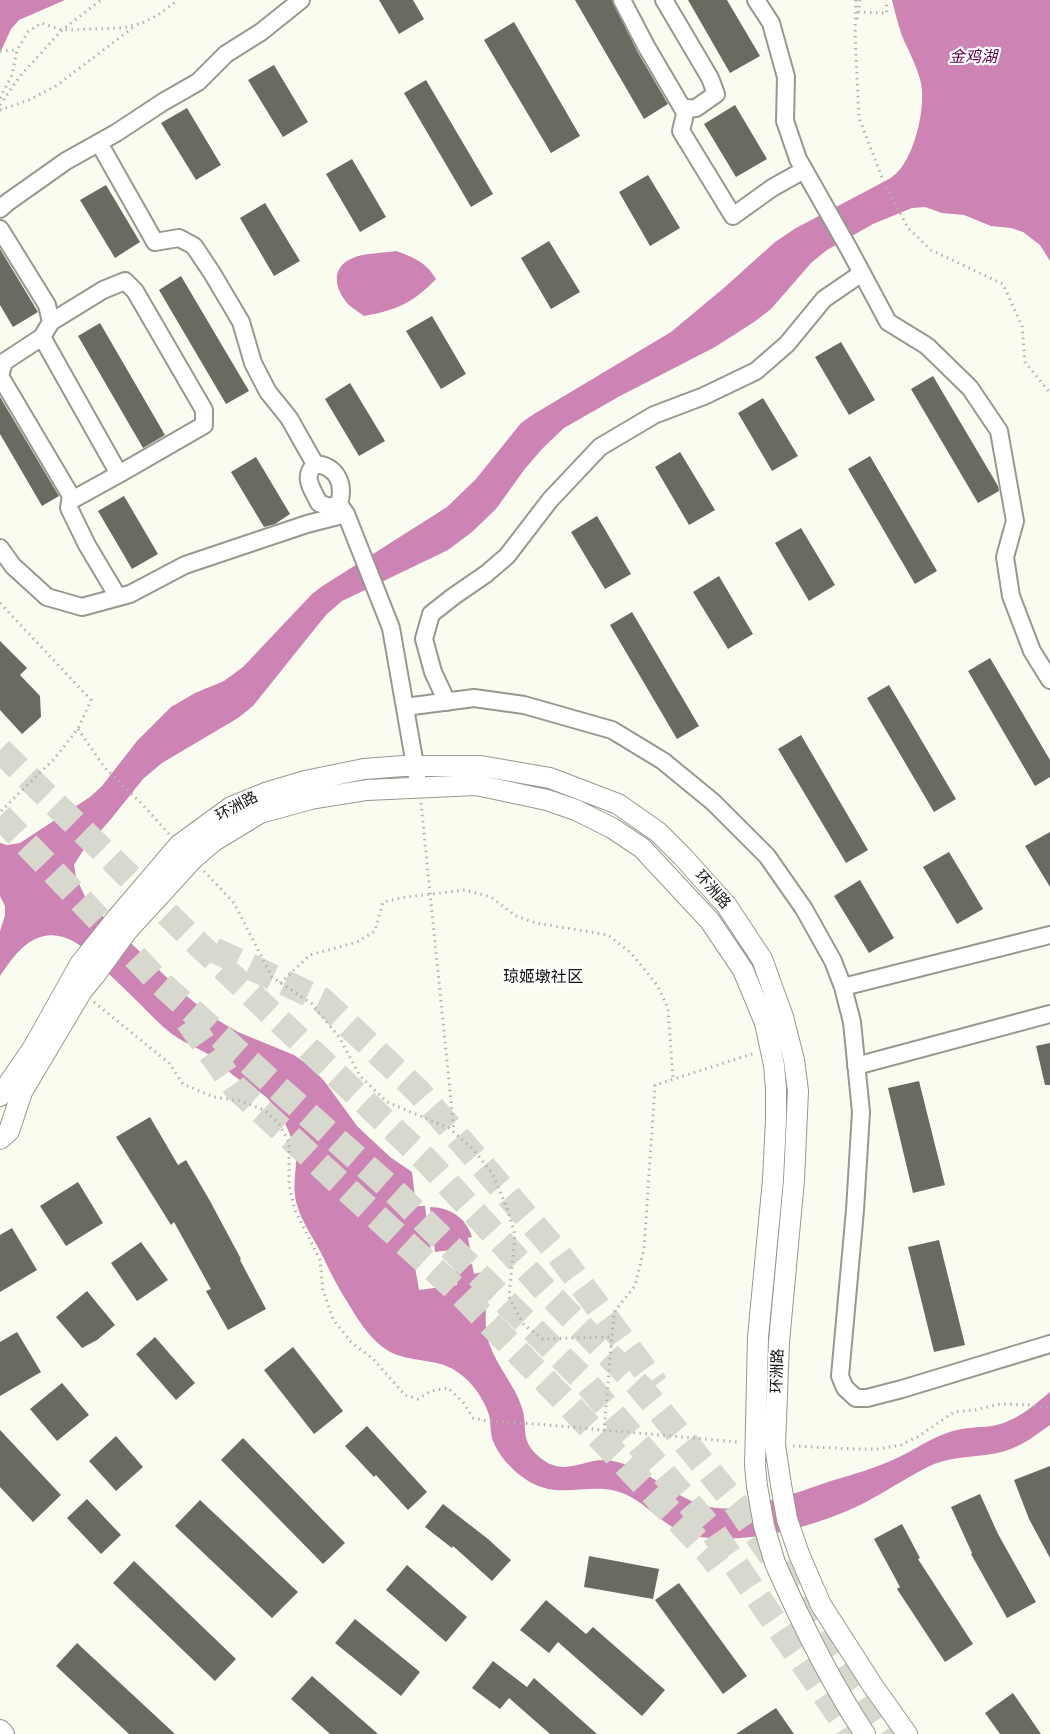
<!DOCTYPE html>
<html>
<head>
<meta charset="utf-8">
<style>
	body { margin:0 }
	canvas { display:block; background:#fbfcf0 }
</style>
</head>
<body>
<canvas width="1050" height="1734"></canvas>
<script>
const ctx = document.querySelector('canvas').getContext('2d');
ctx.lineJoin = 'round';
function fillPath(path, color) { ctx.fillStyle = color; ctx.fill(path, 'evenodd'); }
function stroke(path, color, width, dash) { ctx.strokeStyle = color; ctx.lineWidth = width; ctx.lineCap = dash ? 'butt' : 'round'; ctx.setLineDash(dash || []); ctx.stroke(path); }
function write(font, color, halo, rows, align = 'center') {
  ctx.font = font + ' "DM Sans","Noto Sans SC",sans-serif'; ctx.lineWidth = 4.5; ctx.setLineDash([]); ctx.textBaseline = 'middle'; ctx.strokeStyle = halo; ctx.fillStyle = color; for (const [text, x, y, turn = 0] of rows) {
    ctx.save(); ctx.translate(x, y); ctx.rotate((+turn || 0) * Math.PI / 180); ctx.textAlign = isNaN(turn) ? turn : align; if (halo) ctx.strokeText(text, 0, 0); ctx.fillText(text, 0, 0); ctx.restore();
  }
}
fillPath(new Path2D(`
	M0,0H65L19,20L11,29L0,53Z
	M892,0H1050V261L1040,245L1023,232L1011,228L991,226L964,215L942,213L925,207L912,208L873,224L827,250L812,262L771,309L754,322L715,347L620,396L564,428L542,449L524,470L496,509L472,532L448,550L342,601L327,614L317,626L253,706L238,718L162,763L143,779L111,819L82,852L74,865L76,877L87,901L184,994L214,1018L238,1032L294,1055L311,1067L325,1082L357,1126L390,1157L412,1172L416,1206H425L431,1252L413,1255L419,1290L457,1285L455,1267L472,1264L474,1274L486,1271C489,1296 482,1319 489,1343C497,1367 515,1385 522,1408C528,1427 520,1438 536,1454C565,1482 584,1455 613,1461C651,1468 676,1503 716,1508C747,1512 804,1490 834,1480C855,1474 875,1468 895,1459C913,1451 929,1439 947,1433C962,1427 977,1428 992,1426C1015,1422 1032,1407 1050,1392V1425C1036,1435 1022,1446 1005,1451C982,1458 957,1455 934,1464C910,1475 889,1490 866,1502C819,1526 746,1546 695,1536C661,1529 647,1499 616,1491C581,1483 555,1502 521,1476C510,1468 498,1454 493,1441C490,1433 491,1423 489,1415C485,1402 475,1386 464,1377C443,1358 420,1363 397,1355C375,1347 359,1322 348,1303C338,1288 331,1273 323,1257C315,1240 302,1223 297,1205C292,1189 296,1175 296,1159C295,1139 282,1115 269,1100C260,1090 247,1086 237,1078C228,1072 221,1063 212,1057C200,1048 185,1044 172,1034C160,1025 150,1014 139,1003C119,983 98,964 78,944C41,921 19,947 0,976V931L5,915V906L0,896V843L7,845L20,843L90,797L102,786L137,741L171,707L195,693L224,681L243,667L312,594L321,587L447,507L476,479L521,423L534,414L671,332L725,287L775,242L796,228L891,178C894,175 898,172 901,168C916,149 927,103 920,79C916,64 908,50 902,36C898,24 895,12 892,0Z
	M396,251C413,257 426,262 436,279C413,303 397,310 364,316C359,312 353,309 349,305C334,289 330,267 353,258C364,253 384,253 396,251Z
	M430,1207C450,1207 466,1218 472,1237L468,1238L471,1255L452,1258L451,1250L435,1252Z`), '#cd83b4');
fillPath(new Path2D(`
	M379,0H413L424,19L399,34Z
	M575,0H612L637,51L668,104L644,119Z
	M688,0H727L760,56L730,73Z
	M514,22L580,136L551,153L484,40Z
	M274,65L308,122L283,137L248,80Z
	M426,80L493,194L471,207L404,93Z
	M735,105L767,159L736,177L704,124Z
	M187,108L221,165L196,180L161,123Z
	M352,159L386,217L360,232L326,174Z
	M648,175L680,228L650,246L619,192Z
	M106,185L140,242L115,258L80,200Z
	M265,203L300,261L274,276L240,218Z
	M549,241L580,292L551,309L521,258Z
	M0,249L38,312L13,327L0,305Z
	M181,276L249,391L226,404L159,290Z
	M432,316L466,374L441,389L406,331Z
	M100,323L165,435L143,448L78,336Z
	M841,342L875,400L849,415L815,357Z
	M933,376L998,486L999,491L978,503L911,389Z
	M350,383L385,441L359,456L325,399Z
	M0,397L59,496L42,506L0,434Z
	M763,398L798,456L772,471L738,413Z
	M680,452L715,510L689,525L655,467Z
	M870,456L937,571L915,584L848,469Z
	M256,457L290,514L275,524L264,527L231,472Z
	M124,496L158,554L132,569L98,511Z
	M597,516L631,574L605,589L571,532Z
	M801,528L835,585L809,601L775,543Z
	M719,576L753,634L728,649L693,592Z
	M632,612L699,726L677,739L610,625Z
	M0,641L27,668L20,675L40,696L41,717L22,734L0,710Z
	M990,658L1050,760V777L1035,786L968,671Z
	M889,685L956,799L934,812L867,698Z
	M801,735L868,850L846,863L778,749Z
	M1050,832V887L1025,846Z
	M949,852L983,909L957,924L923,867Z
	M860,880L894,938L869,953L834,896Z
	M1050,1043V1085H1045L1036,1046Z
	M919,1081L945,1185L913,1193L888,1088Z
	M150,1117L178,1165L186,1160L210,1201L241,1259L240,1260L266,1309L228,1330L206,1291L211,1289L174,1222L171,1225L116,1137Z
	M78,1182L103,1223L66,1246L40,1206Z
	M12,1228L37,1270L0,1292V1235Z
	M939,1240L965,1345L934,1352L908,1247Z
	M141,1242L168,1280L137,1301L111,1263Z
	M87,1291L115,1325L97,1340L82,1348L56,1317Z
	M17,1332L41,1372L0,1396V1342Z
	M155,1337L195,1383L176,1400L136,1354Z
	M293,1347L343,1411L314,1434L264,1370Z
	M62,1383L89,1415L57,1441L30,1409Z
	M367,1426L427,1492L408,1510L376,1475L374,1477L345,1446Z
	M0,1430L61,1495L33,1522L0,1487Z
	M116,1436L143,1467L116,1491L89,1461Z
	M243,1438L345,1543L323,1564L221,1460Z
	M1050,1466V1558L1029,1519L1014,1480Z
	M980,1494L998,1534L1036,1602L1007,1618L971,1554L972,1553L951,1507Z
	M87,1499L121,1535L101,1554L67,1518Z
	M200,1500L298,1592L272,1618L175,1526Z
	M443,1504L488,1539L511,1560L492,1581L453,1546L452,1548L425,1527Z
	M902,1524L920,1558L918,1559L973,1644L945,1662L897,1589L900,1587L874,1539Z
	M589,1556L659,1569L653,1599L584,1587Z
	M134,1561L236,1659L215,1681L113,1583Z
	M407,1565L467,1617L446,1642L386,1590Z
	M679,1583L747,1676L723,1694L655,1600Z
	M546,1600L586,1634L593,1627L665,1690L642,1716L558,1642L549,1653L520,1630Z
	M355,1619L420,1672L401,1696L335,1643Z
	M77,1643L175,1734H129L56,1666Z
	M493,1661L527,1687L534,1678L597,1734H550L509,1698L500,1709L472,1688Z
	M312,1676L378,1734H330L291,1699Z
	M1013,1693L1041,1734H1000L985,1713Z
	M776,1708L794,1734H736Z`), '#6a6a61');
stroke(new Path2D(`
	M0,750L194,940L429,1163L548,1293L641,1388L736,1504L893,1734
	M0,816L157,980L398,1195L583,1379L711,1529L852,1734
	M214,950L322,1000L418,1091L557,1252L656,1385
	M188,1021L235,1087L462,1295L569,1405L709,1553L718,1565`), '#d8d9ce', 26, [26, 13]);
const minor = new Path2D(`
	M622,0L646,46L683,109L696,108L716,94L710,78L664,0
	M756,0L771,23L786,77L785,121L798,159L849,249L888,322L927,346L970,388L999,431L1015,521L1005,557L1011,596L1032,651L1050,680
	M688,108L685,114L681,131L733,216L772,188L804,170
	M99,143L155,242L179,238L194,246L212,273L241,322L253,363L268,392L289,418L315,464C337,466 345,484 339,504L346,514L391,628L419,788
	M0,209L8,202L66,161L116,133L163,102L198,82L226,54L261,32L301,0
	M0,229L47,305L51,322L42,337L4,362L0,376L71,496L69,508L87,545L118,597
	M51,322L103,290L125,281L135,291L204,410V425L119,474
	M42,337L119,474L70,501
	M315,464C302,478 312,488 319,503L329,507L339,504
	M0,548L13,566L47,597L82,607L130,594L185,565L307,524L346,514
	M447,702L433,672L424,639L431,614L454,596L486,574L507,556L550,500L600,447L654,415L704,396L756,371L787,344L824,299L862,273
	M405,707L474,698L524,705L612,730L663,761L713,802L767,856L804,909L833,961L843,987L852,1022L861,1112L855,1210L840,1376L845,1388L856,1398H867L902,1389L1050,1344
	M843,987L1050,935
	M856,1066L1050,1014`);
const tertiary = new Path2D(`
	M116,919L179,845L231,807L268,792L305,781L364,769L403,766H481L550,778L618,804L658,832L683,857L727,906L762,959L783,1017L794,1060L798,1091L794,1180L779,1342L775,1445L781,1485
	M127,931L193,859L214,841L260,813L311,799L367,790L476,785L547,800L576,810L612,828L642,848L710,921L743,970L765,1023L774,1065L776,1089V1119L773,1180L758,1337L755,1466L757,1486
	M0,1096L33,1048L80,964
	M0,1139L9,1131L22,1092L82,991L95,975
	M799,1554L821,1605L873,1686L907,1734
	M775,1563C801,1622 829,1680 865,1734
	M0,1730L4,1734`);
stroke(minor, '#97988e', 20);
stroke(tertiary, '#97988e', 22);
stroke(new Path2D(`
	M856,0L855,32L859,118L883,180L908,228L931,250L1003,284L1022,326L1025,362L1050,393
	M858,12L887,13L886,0
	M857,19L860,0
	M0,51L17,50
	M0,98L12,75L17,50L28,32L41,23L62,30L123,28L142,23L158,15L178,0
	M0,105L20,76L62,30L101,0
	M0,110L29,100L56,86L135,26
	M0,603L91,700L78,729L54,759L0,812
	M78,729L105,768L143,805L169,834
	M421,803L454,1131
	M204,871L234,903L272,977L312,1004L339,1037L360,1076L387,1102L449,1128L473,1149L492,1173L507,1208L515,1235L509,1297L524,1325L543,1339L611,1337
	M280,983L310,955L357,942L375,931L383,902L406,897L465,890L491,897L516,916L536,923L608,935L631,953L657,985L668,1008L673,1079
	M94,1002L169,1063L183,1084L214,1097L241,1101L264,1110L279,1124L289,1142V1185L295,1210L320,1260L323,1290L333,1319L351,1342L373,1359L405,1395L418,1399L431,1391L448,1388L463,1402L473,1418L487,1421L537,1424L738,1442
	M604,1431L614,1312L635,1286L644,1249L655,1085L755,1053
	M793,1446L855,1449H879L901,1445L919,1436L954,1412L976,1410L1000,1404L1030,1405L1050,1408`), '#b2b3aa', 3, [1.5, 4.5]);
stroke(minor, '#fff', 16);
stroke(tertiary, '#fff', 20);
const tertiaryBridge = new Path2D(`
	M80,964L116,919
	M95,975L127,931
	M781,1485L787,1519L799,1554
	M757,1486L764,1526L775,1563`);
stroke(tertiaryBridge, '#97988e', 22, []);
stroke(tertiaryBridge, '#fff', 20);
write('15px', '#10100d', '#fff', [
	["环洲路",237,807,-28],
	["环洲路",712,890,49],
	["环洲路",778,1371,-88]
]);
write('italic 16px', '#5a0046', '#fff', [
	["金鸡湖",973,58]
]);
write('16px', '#10100d', '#fff', [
	["琼姬墩社区",543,978]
]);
</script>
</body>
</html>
